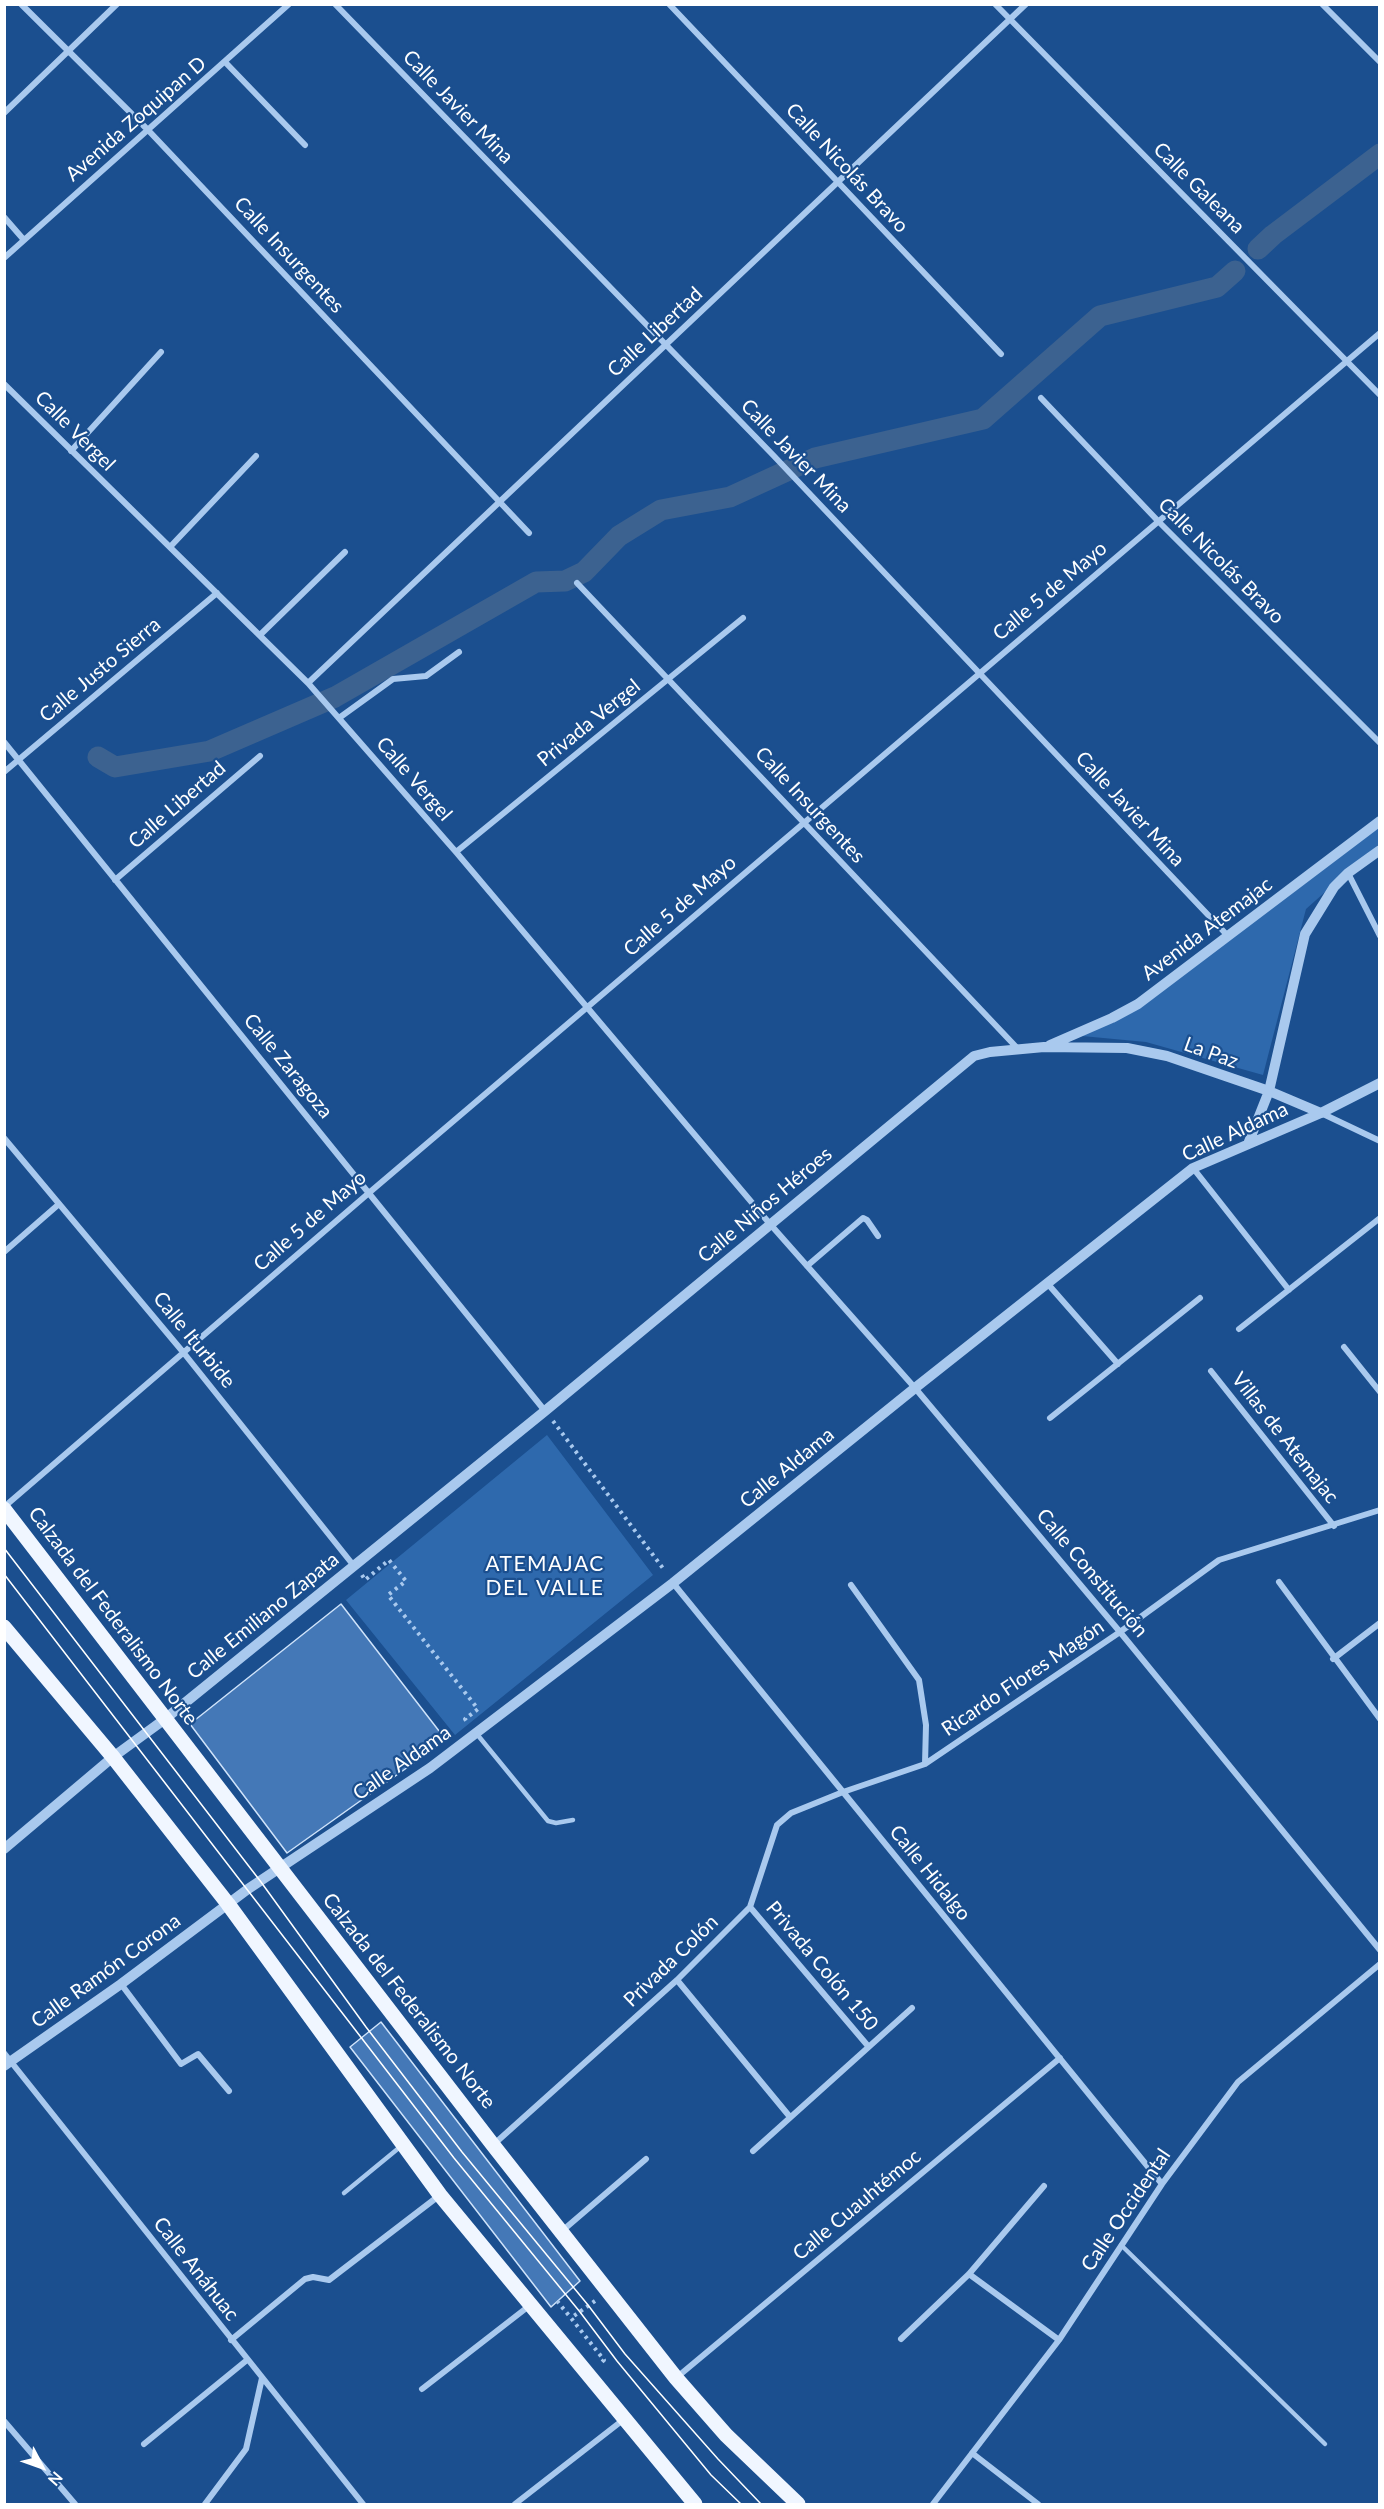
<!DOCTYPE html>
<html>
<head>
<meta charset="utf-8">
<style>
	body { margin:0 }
	#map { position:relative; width:1384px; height:2509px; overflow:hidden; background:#1b4f8f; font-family:Lato,sans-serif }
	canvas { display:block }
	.frame { position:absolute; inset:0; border:6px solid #fff; pointer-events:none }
	.north { position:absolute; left:12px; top:2437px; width:60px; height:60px; -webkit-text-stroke:4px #1b4f8f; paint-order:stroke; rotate:131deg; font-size:16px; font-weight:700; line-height:24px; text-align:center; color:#fff }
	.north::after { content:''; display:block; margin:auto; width:21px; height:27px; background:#fff; clip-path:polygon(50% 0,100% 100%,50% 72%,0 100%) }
</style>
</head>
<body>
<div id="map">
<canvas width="1384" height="2509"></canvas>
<div class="frame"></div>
<div class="north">N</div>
</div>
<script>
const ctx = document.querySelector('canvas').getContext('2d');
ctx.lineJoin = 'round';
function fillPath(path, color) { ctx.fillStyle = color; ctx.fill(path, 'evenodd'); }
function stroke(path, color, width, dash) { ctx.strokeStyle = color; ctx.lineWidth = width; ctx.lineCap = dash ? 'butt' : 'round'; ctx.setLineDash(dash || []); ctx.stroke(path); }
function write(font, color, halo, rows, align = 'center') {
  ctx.font = font + ' Lato,sans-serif'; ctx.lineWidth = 4.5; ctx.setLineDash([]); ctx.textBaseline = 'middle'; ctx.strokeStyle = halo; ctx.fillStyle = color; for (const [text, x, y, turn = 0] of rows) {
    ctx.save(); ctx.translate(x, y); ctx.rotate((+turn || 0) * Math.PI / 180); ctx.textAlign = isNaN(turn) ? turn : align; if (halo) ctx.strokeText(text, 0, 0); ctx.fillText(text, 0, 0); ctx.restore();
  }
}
fillPath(new Path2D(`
	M1379,824V844L1306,909L1263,1075L1146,1042L1082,1036L1137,1008Z
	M547,1435L653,1575L455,1735L346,1600Z`), '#2e69ad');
stroke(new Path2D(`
	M1258,249L1273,235L1380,154
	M98,757L115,767L210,751L335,697L536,582L565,581L584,572L619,536L661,510L730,497L815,458L983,419L1100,316L1217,287L1235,271`), '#3c6290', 21);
const building = new Path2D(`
	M341,1604L446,1740L287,1853L190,1724Z
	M381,2022L580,2281L551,2307L350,2047Z`);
fillPath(building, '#4478b7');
stroke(building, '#cfe3fa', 1.5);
stroke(new Path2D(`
	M553,1421L665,1571
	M362,1575L365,1580L389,1560L406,1581L388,1595L478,1709L465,1719L468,1723
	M557,2301L571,2318
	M595,2301L571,2318L604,2360L601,2363`), '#a9c9ee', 4, [3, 4.5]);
stroke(new Path2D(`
	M476,1733L548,1821L556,1823L573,1820
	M344,2193L400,2147
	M1121,2245L1325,2444`), '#a9c9ee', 4.5);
stroke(new Path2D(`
	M21,4L148,130L529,533
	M335,4L773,455L1228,936
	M669,4L1001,354
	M995,4L1380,395
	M1322,4L1380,62
	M225,62L305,145
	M4,113L117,4
	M4,217L24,240
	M4,258L289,4
	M4,384L308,683L456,852L770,1224L915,1388L1120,1632L1380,1950
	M1041,398L1158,521L1380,743
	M71,451L161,352
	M170,547L256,456
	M577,583L1019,1050
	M260,635L345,552
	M308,683L1026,4
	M339,718L393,679L426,676L459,652
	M4,742L545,1411
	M4,772L217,593
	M456,852L743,618
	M1348,873L1380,936
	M115,880L260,756
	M1321,1113L1380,1141
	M4,1138L183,1352L354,1566
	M1193,1168L1289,1290
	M4,1252L59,1204
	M807,1266L863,1218L867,1220L878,1236
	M1047,1283L1118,1364
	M1239,1329L1380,1218
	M1344,1347L1380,1392
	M1211,1371L1334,1526
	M1050,1418L1200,1298
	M4,1507L370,1192L1380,333
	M1279,1582L1380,1719
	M673,1583L1162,2184
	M851,1585L919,1680L926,1725L925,1764
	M1333,1659L1380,1623
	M750,1907L868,2046
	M677,1980L790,2117
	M121,1984L181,2064L198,2054L229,2091
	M4,2053L363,2504
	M493,2145L677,1980L750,1907L777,1825L791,1813L843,1792L925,1764L1120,1632L1219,1560L1380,1510
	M753,2151L912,2008
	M562,2231L646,2159
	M969,2274L1059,2340
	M901,2339L969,2274L1044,2186
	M231,2340L305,2279L313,2277L329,2280L440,2195
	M676,2378L1060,2058
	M422,2389L529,2306
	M4,2421L75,2504
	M144,2444L247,2360
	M972,2453L1038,2504
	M205,2504L246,2449L262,2378
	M515,2504L623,2420
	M933,2504L1059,2340L1162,2184L1238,2082L1380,1964`), '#a9c9ee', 6);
stroke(new Path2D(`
	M1050,1045L1112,1018L1138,1004L1380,821
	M1248,1144L1269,1091L1305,934L1334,887L1348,873L1380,850
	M4,1849L113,1757L165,1719L545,1411L974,1056L990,1052L1044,1047L1127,1048L1167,1056L1269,1091L1321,1113
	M4,2066L121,1984L248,1889L430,1768L673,1583L915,1388L1193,1168L1321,1113L1380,1083`), '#a9c9ee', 10);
stroke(new Path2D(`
	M4,1509L493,2145L676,2378L726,2435L798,2504
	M4,1627L113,1757L228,1904L440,2195L695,2504`), '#f0f6ff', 15);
stroke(new Path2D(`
	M4,1548L261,1882L366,2027L462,2152L588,2305L625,2354L718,2459L761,2504
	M4,1574L454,2158L580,2312L617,2361L711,2475L741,2504`), '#fff', 1.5);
write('20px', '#fff', '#1b4f8f', [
	["Calle Javier Mina",458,107,46],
	["Avenida Zoquipan D",136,119,-41],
	["Calle Nicolás Bravo",847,168,47],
	["Calle Galeana",1199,188,45],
	["Calle Insurgentes",289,255,47],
	["Calle Libertad",655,332,-43],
	["Calle Vergel",75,431,45],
	["Calle Javier Mina",796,456,46],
	["Calle Nicolás Bravo",1221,561,45],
	["Calle 5 de Mayo",1050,591,-40],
	["Calle Justo Sierra",100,670,-40],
	["Privada Vergel",589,723,-39],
	["Calle Vergel",414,779,49],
	["Calle Libertad",177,805,-41],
	["Calle Insurgentes",810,805,47],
	["Calle Javier Mina",1130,809,47],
	["Calle 5 de Mayo",680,906,-41],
	["Avenida Atemajac",1207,929,-37],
	["La Paz",1211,1053,20],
	["Calle Zaragoza",288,1066,51],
	["Calle Aldama",1235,1132,-25],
	["Calle Niños Héroes",765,1205,-40],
	["Calle 5 de Mayo",310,1221,-41],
	["Calle Iturbide",194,1340,51],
	["Villas de Atemajac",1285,1438,52],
	["Calle Aldama",787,1468,-39],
	["Calle Constitución",1092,1573,50],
	["Calzada del Federalismo Norte",113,1616,53],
	["Calle Emiliano Zapata",263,1616,-39],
	["Ricardo Flores Magón",1023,1678,-34],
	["Calle Aldama",402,1763,-35],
	["Calle Hidalgo",930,1873,51],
	["Privada Colón",671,1961,-44],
	["Privada Colón 150",822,1966,50],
	["Calle Ramón Corona",106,1971,-36],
	["Calzada del Federalismo Norte",409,2001,52],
	["Calle Cuauhtémoc",857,2205,-40],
	["Calle Occidental",1126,2210,-56],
	["Calle Anáhuac",196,2269,52]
]);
ctx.letterSpacing = '1.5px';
write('21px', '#fff', '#1b4f8f', [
	["ATEMAJAC",545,1564],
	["DEL VALLE",545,1588]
]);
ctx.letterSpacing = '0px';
</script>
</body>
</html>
